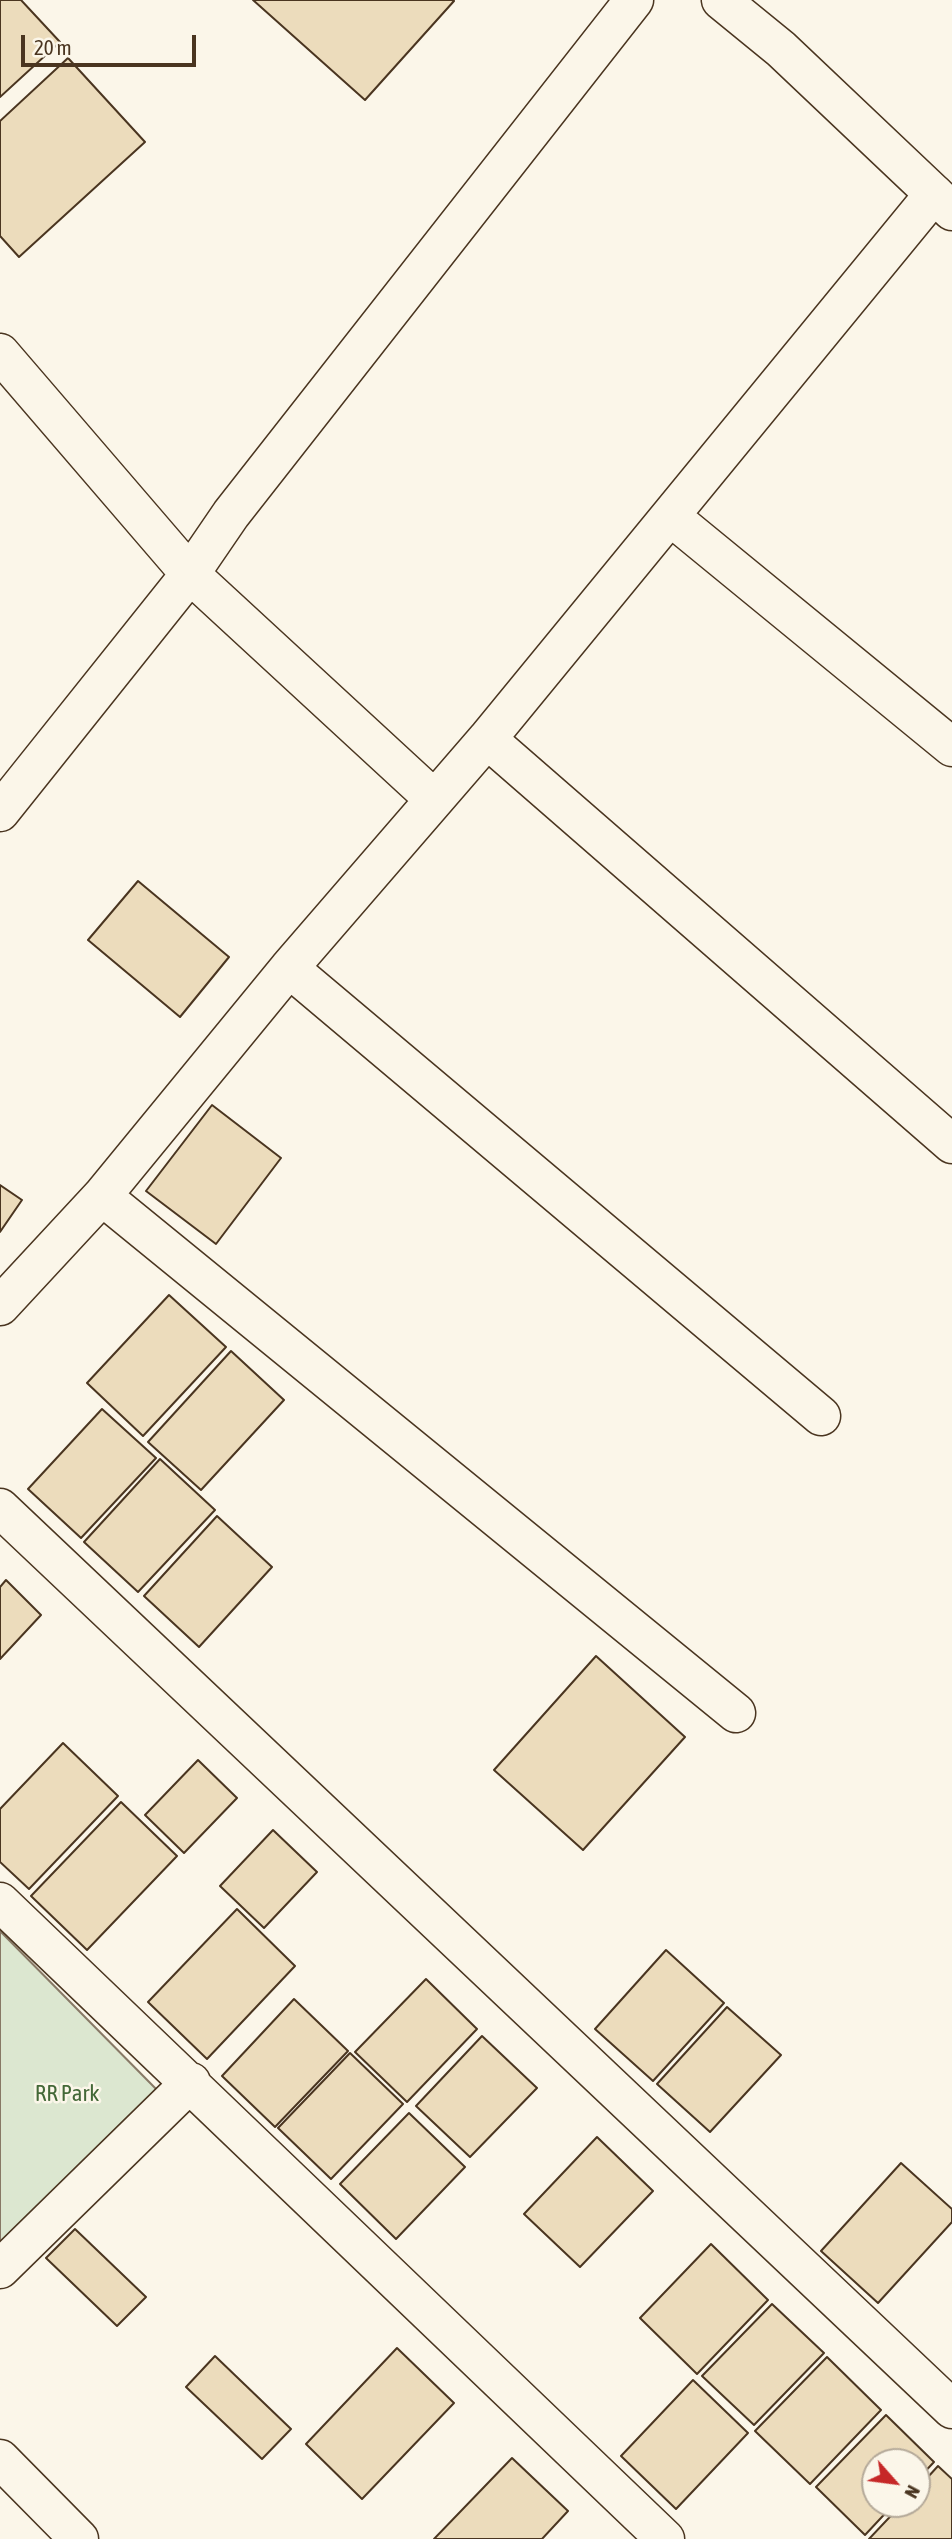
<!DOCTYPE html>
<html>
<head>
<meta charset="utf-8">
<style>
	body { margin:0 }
	#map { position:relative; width:952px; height:2539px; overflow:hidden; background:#fbf6e9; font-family:"Asap Condensed",sans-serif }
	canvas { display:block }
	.north { position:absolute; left:861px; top:2448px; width:70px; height:70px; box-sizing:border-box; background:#fbf6e9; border:2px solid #b4a999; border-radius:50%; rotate:118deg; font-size:19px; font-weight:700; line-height:28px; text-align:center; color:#4a3520 }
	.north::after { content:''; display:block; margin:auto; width:24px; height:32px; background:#c62828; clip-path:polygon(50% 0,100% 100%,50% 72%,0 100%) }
	.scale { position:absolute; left:21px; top:35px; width:175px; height:32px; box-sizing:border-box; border:4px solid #4a3520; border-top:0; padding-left:9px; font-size:21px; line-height:24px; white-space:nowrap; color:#4a3520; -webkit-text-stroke:5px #fbf6e9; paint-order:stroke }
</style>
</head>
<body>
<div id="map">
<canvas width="952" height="2539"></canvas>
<div class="north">N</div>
<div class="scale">20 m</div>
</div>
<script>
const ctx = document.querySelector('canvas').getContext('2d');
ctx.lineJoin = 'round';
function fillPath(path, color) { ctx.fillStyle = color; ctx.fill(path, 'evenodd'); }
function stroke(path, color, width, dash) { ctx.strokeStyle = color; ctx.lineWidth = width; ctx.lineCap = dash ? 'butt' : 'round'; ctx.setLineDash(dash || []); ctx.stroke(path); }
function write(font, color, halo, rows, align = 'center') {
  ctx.font = font + ' "Asap Condensed",sans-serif'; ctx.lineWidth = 5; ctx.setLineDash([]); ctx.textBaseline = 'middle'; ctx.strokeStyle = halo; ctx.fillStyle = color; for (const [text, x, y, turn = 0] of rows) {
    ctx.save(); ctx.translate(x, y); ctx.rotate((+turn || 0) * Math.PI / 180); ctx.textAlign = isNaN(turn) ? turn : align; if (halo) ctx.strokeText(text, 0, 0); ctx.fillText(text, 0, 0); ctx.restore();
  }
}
const green = new Path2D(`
	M0,1931L161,2094L0,2254Z`);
fillPath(green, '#dce7d0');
stroke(green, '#887966', 2);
const building = new Path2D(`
	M0,0H21L60,42L0,97Z
	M253,0H452L454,1L365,100Z
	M68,58L145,142L19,257L0,236V121Z
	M138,881L229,957L180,1017L88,940Z
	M212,1105L281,1158L216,1244L146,1191Z
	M0,1185L22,1200L0,1232Z
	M169,1295L226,1347L143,1436L87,1383Z
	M231,1351L284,1400L201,1490L148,1442Z
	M102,1409L156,1458L81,1538L28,1489Z
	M160,1459L215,1510L138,1592L84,1542Z
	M217,1516L272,1567L199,1647L144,1596Z
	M6,1580L41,1615L0,1659V1587Z
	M596,1656L685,1737L583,1850L494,1770Z
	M63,1743L118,1796L29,1889L0,1862V1809Z
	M198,1760L237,1798L184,1853L145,1815Z
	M121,1802L177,1856L87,1950L31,1896Z
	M273,1830L317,1872L264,1928L220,1886Z
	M237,1909L295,1966L207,2059L148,2002Z
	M666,1950L724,2003L653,2081L595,2029Z
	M426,1979L477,2029L407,2102L355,2052Z
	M294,1999L348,2051L275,2127L222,2076Z
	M727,2007L781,2055L710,2132L657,2084Z
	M482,2036L537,2088L470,2157L416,2106Z
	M350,2053L403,2104L331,2179L278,2128Z
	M409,2113L465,2167L396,2239L340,2184Z
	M597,2137L653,2191L580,2267L524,2214Z
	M901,2163L952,2209V2222L878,2303L821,2251Z
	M75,2229L146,2297L117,2326L46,2258Z
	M711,2244L768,2300L697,2374L640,2318Z
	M772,2304L824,2353L754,2425L702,2376Z
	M397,2348L454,2403L362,2499L306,2444Z
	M215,2356L291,2429L262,2459L186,2387Z
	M827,2357L881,2410L810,2484L755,2431Z
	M693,2380L748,2433L676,2509L621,2456Z
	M886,2415L934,2462L917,2480V2462H875V2504H894L865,2535L816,2487Z
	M512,2458L568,2511L542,2539H434Z
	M938,2466L952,2479V2539H869L902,2504H917V2489Z`);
fillPath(building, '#ecdcbc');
stroke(building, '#4a3520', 2);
const street = new Path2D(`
	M0,353L190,574L434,799
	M670,516L952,747
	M487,739L952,1144
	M0,812L190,574L231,514L634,0
	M289,968L821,1416
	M102,1196L736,1713
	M0,1306L102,1196L289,968L487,739L934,194
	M0,1508L952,2409
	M0,1902L665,2539
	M0,2269L191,2082
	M0,2459L79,2539`);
const secondary = new Path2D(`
	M721,0L781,49L952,211`);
stroke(street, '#4a3520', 41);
stroke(secondary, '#4a3520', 41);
stroke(street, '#fbf6e9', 38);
stroke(secondary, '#fbf6e9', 38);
write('23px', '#436837', '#fbf6e9', [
	["RR Park",67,2094]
]);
</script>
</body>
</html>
